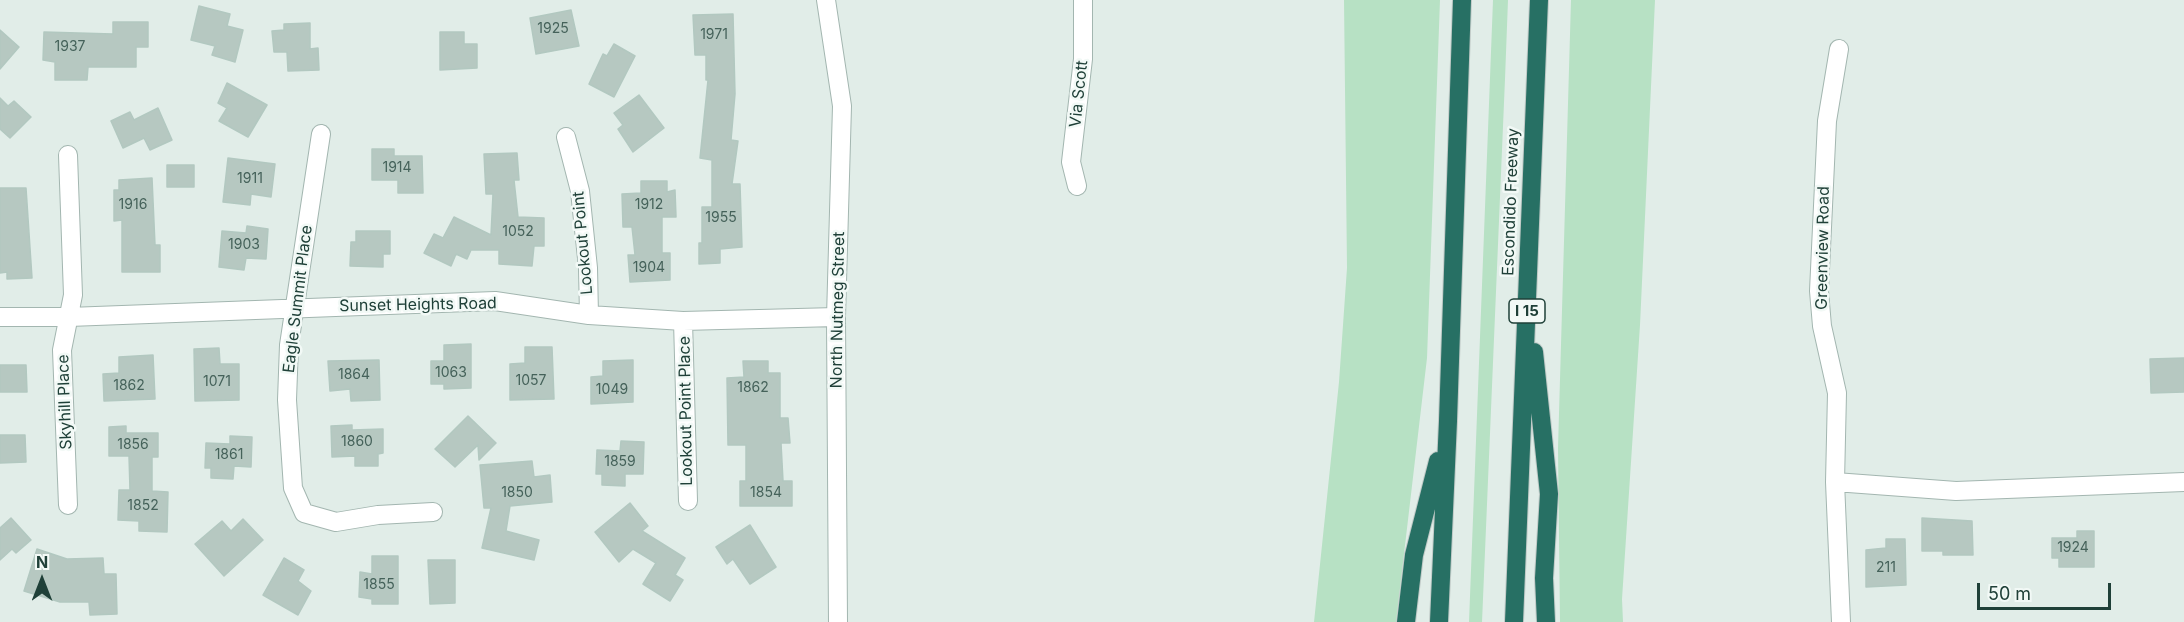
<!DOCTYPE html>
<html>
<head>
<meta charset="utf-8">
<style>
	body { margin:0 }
	#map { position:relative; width:2184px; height:622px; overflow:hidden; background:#e1ede8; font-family:Inter,sans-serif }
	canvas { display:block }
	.north { position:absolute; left:12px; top:550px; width:60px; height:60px; -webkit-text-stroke:4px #f2f9f6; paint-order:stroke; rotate:0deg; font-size:16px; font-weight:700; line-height:24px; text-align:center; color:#1f4038 }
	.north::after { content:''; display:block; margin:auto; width:21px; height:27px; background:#1f4038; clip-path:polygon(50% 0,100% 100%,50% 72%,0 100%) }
	.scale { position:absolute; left:1977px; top:583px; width:134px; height:27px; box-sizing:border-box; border:3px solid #1f4038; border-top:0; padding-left:8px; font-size:18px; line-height:21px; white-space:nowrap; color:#1f4038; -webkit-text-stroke:4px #f2f9f6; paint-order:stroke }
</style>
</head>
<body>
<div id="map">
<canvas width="2184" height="622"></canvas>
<div class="north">N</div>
<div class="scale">50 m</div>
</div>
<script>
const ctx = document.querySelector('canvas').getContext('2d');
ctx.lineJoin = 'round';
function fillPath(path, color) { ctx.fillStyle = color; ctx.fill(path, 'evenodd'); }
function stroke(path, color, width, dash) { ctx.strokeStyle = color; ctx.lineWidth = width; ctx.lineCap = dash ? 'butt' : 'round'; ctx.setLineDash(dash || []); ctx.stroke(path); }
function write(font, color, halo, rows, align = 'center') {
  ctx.font = font + ' Inter,sans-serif'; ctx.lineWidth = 5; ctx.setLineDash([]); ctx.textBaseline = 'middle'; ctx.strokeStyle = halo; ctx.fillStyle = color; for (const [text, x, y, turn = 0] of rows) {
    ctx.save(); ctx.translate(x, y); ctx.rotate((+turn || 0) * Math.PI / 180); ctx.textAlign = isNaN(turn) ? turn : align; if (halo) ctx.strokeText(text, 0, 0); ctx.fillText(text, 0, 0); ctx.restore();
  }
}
fillPath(new Path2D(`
	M1344,0H1440L1427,358L1396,622H1314L1339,382L1347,268Z
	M1493,0H1508L1505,79L1482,622H1469Z
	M1571,0H1655L1640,325L1622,599L1623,622H1560L1558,448Z`), '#b7e1c4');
const building = new Path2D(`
	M199,6L230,14L227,26L243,30L235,62L212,55L215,46L191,40Z
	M571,10L579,46L536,54L530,18Z
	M733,14L735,94L731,140L738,141L732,184H740L742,247L720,249V263L699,264V243H702V207H712V160L700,158L708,80H706V55H695L693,15Z
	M113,22H148V47H136V67H88L87,80H55V62L43,60L44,32L113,34Z
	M310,23V49L318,48L319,70L288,71L287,52H274L272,31L284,30V24Z
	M0,30L19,47L0,69Z
	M440,32H464V44H477V68L440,70Z
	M614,44L635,56L614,97L589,84L603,54L607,56Z
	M227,83L267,105L248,137L219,121L227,108L218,103Z
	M639,95L664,128L633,152L618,129L623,125L614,113Z
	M0,98L8,106L14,101L31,117L10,138L0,129Z
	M158,108L172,140L150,150L144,138L123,148L111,121L130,112L134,120Z
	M372,149H394V156H422L423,193H398V180H372Z
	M517,153L519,180H514L518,217L544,218V246H534L532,266L499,264V250H471L467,259L456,254L451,266L424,253L434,234L443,238L454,217L491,235L493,194H486L484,154Z
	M228,158L275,164L271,197L251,194L250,205L223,202Z
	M167,165H194V187H167Z
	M152,178L155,245H160V272H122V220L114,221V190H119V180Z
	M641,181H667V192L675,190L676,217H662V253H670V280L630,282L628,255H635L632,227H623L622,194L641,193Z
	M0,188H26L32,278L7,279V272L0,273Z
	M247,226L268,229L266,259L246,258L244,270L219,267L222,231L246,233Z
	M356,231H390V254H383V267L350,266L351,242H356Z
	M471,344V388L444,389V384H431V361H444V345Z
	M525,347H552L554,399L510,400V364L525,363Z
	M219,348L220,364H239V400L195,401L194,349Z
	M153,355L155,399L104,401L103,374L119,373V357Z
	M2184,358V392L2151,393L2150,359Z
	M379,360L380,400L351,401L350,389L330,391L328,361Z
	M633,360V402L591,404V377L603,376V361Z
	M743,361H768V373H780V418H788L790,443H781L783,481H792V506H740V481H746V445H728L727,378L744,377Z
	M0,365H26L27,392H0Z
	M468,416L496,443L479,460L478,445L455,467L435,449Z
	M352,425V430L383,429V453L378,454V466H355V456L332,457L331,426Z
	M126,426V433H158V457H152V491L168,492L167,532L139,531V521L118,520L119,490H130L129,456H109V427Z
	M0,435H25L26,462L0,463Z
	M230,436L252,437L251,467L234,466L233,479L211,478V468H205L206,443L230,444Z
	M621,441L644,442L643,474H625V486L602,485V474H596L597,450L620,451Z
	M532,461L534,477L550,475L552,502L510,506L506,531L539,540L534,560L482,548L491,508H484L480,465Z
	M630,503L648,526L642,531L685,558L675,575L683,580L670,601L643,584L656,563L633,549L619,562L595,532Z
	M11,518L31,540L16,553L12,549L0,560V528Z
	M1922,518L1972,521L1973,555H1943V551H1922Z
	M243,519L263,540L224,576L195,544L222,521L231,531Z
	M750,525L776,567L750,584L733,559L727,564L716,547Z
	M2077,531H2094V567H2059V558H2052V538H2077Z
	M1886,539H1905L1906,585L1866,587V550L1886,548Z
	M37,549L67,559L103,558L104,574H116L117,614L90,615L89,602H60L24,591Z
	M372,556H398V604H372V599L359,597L360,572L372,574Z
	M284,558L304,570L298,581L311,591L298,615L263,595Z
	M428,560H455V603L430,604Z`);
fillPath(building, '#b6c8c1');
stroke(building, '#b2c8c0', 1.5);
const minor = new Path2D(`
	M826,0L842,106L836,317L838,622
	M1839,49L1827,121L1819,291L1822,326L1837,393L1835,482L1841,622
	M321,134L289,345L287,400L293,488L304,513L336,522L378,515L433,512
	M566,137L580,191L588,268L589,315
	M1077,186L1071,162L1083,59V0
	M0,317H69L495,301L589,315L683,321L836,317
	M683,321L688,501
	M1835,482L1956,491L2184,482
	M68,505L62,350L73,295L68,155`);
const highway = new Path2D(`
	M1534,352L1549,494L1544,578L1546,622
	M1406,622L1414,555L1438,461
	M1439,622L1448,421L1462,0
	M1514,622L1539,0`);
stroke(minor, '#a3b6b0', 20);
stroke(highway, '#c0cac7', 20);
stroke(minor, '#fff', 18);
stroke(highway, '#277064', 18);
write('14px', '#45625a', null, [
	["1925",553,29],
	["1971",714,35],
	["1937",70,47],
	["1914",397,168],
	["1911",250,179],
	["1916",133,205],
	["1912",649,205],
	["1955",721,218],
	["1052",518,232],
	["1903",244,245],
	["1904",649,268],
	["1063",451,373],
	["1864",354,375],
	["1057",531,381],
	["1071",217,382],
	["1862",129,386],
	["1862",753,388],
	["1049",612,390],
	["1860",357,442],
	["1856",133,445],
	["1861",229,455],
	["1859",620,462],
	["1850",517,493],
	["1854",766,493],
	["1852",143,506],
	["1924",2073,548],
	["211",1886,568],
	["1855",379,585]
]);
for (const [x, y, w] of [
	[1527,311,36]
]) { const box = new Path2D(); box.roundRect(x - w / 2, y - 12, w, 24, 4.5); ctx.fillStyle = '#f2f9f6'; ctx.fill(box); stroke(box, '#1f4038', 1.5); }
write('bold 15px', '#1f4038', null, [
	["I 15",1527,311]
]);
write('16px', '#1f4038', '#f2f9f6', [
	["Via Scott",1079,94,-84],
	["Escondido Freeway",1511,202,-88],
	["Lookout Point",583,243,-95],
	["Greenview Road",1823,248,-89],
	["Eagle Summit Place",298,299,-83],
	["Sunset Heights Road",418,305,-1],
	["North Nutmeg Street",838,310,-89],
	["Skyhill Place",65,402,-92],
	["Lookout Point Place",686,411,-91]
]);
</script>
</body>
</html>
